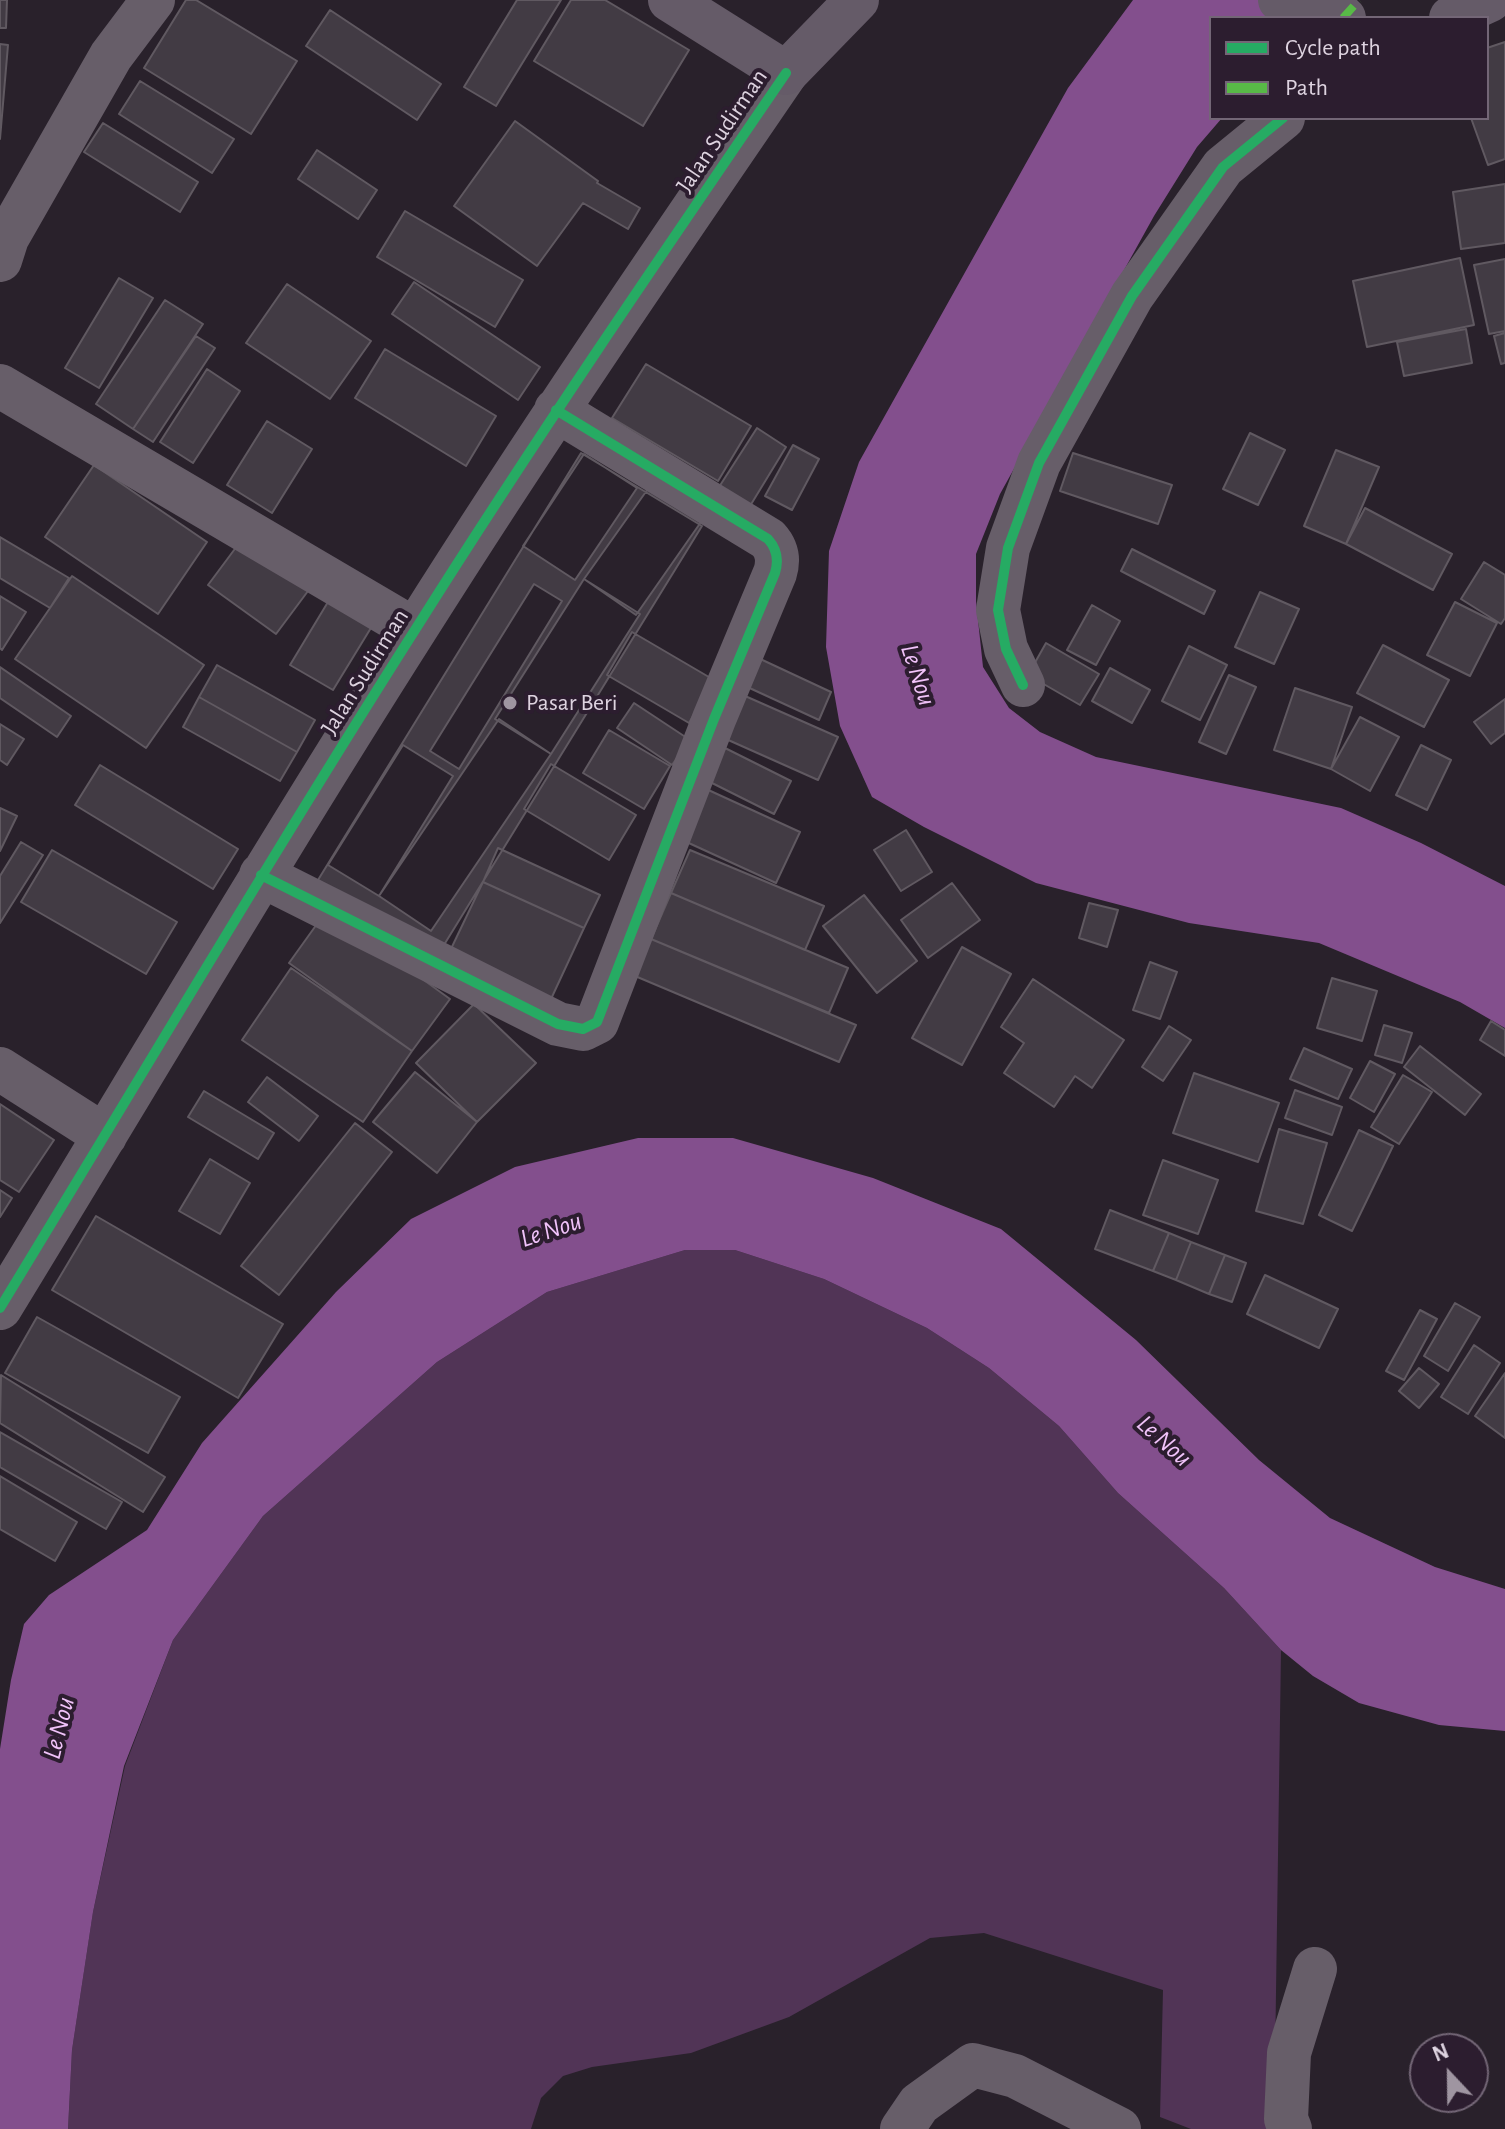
<!DOCTYPE html>
<html>
<head>
<meta charset="utf-8">
<style>
	body { margin:0 }
	#map { position:relative; width:1505px; height:2129px; overflow:hidden; background:#29212b; font-family:"Alegreya Sans",sans-serif }
	canvas { display:block }
	.legend { position:absolute; left:1209px; top:16px; width:280px; height:104px; box-sizing:border-box; background:#2c1d2f; border:2px solid #736676; margin:0; padding:10px 14px; list-style:none; font-size:24px; color:#ded3e0 }
	.legend li { display:flex; align-items:center; gap:16px; height:40px }
	.legend b { width:40px; border:2px solid #736676 }
	.north { position:absolute; left:1409px; top:2033px; width:80px; height:80px; box-sizing:border-box; background:#2c1d2f; border:2px solid #736676; border-radius:50%; rotate:338deg; font-size:22px; font-weight:700; line-height:32px; text-align:center; color:#ded3e0 }
	.north::after { content:''; display:block; margin:auto; width:28px; height:36px; background:#9f95a1; clip-path:polygon(50% 0,100% 100%,50% 72%,0 100%) }
</style>
</head>
<body>
<div id="map">
<canvas width="1505" height="2129"></canvas>
<ul class="legend">
<li><b style="height:10px;background:#26ab63"></b>Cycle path</li>
<li><b style="height:10px;background:#58b947"></b>Path</li>
</ul>
<div class="north">N</div>
</div>
<script>
const ctx = document.querySelector('canvas').getContext('2d');
ctx.lineJoin = 'round';
function fillPath(path, color) { ctx.fillStyle = color; ctx.fill(path, 'evenodd'); }
function stroke(path, color, width, dash) { ctx.strokeStyle = color; ctx.lineWidth = width; ctx.lineCap = dash ? 'butt' : 'round'; ctx.setLineDash(dash || []); ctx.stroke(path); }
function write(font, color, halo, rows, align = 'center') {
  ctx.font = font + ' "Alegreya Sans",sans-serif'; ctx.lineWidth = 8; ctx.setLineDash([]); ctx.textBaseline = 'middle'; ctx.strokeStyle = halo; ctx.fillStyle = color; for (const [text, x, y, turn = 0] of rows) {
    ctx.save(); ctx.translate(x, y); ctx.rotate((+turn || 0) * Math.PI / 180); ctx.textAlign = isNaN(turn) ? turn : align; if (halo) ctx.strokeText(text, 0, 0); ctx.fillText(text, 0, 0); ctx.restore();
  }
}
fillPath(new Path2D(`
	M685,1250H735L824,1279L927,1328L989,1368L1059,1426L1118,1493L1224,1588L1281,1650L1274,2129H1191L1160,2117L1163,1990L984,1933L930,1938L789,2017L691,2053L592,2067L563,2076L541,2098L531,2129H68L72,2050L93,1912L125,1766L173,1640L263,1516L437,1362L547,1292Z`), '#513456');
fillPath(new Path2D(`
	M1133,0H1331V18H1211V118H1222L1197,147L1154,216L1000,494L976,554V601L983,667L1009,708L1040,732L1096,757L1341,808L1421,843L1505,886V1028L1460,1002L1319,943L1189,923L1036,883L924,827L872,797L840,726L826,647L829,551L859,462L1068,88Z
	M638,1138H733L873,1178L1001,1229L1136,1340L1259,1460L1330,1518L1435,1567L1505,1589V1731L1439,1725L1359,1703L1313,1676L1281,1650L1224,1588L1118,1493L1059,1426L989,1368L927,1328L824,1279L735,1250H685L547,1292L437,1362L263,1516L173,1640L124,1766L93,1912L72,2050L68,2129H0V1749L11,1680L24,1624L49,1595L147,1530L202,1443L336,1292L411,1219L515,1167Z`), '#834f8d');
const building = new Path2D(`
	M0,0H7L6,28H0Z
	M186,0H196L297,61L251,134L144,68Z
	M517,0H561L496,106L464,87Z
	M571,0H605L689,50L643,126L534,61Z
	M330,10L441,84L417,120L306,46Z
	M1505,42V159L1488,165L1471,118H1487V48Z
	M0,44L8,45L0,139Z
	M140,81L234,139L212,173L119,114Z
	M515,121L598,181L597,183L640,208L628,229L583,203L537,266L454,206Z
	M103,123L198,182L180,212L84,152Z
	M317,150L377,190L358,219L298,179Z
	M1505,184V243L1461,249L1453,192Z
	M405,211L523,280L495,327L377,257Z
	M1460,258L1474,325L1367,347L1353,281Z
	M1505,259V331L1489,334L1474,265Z
	M119,278L153,298L99,388L65,368Z
	M414,282L540,367L518,400L392,314Z
	M287,284L371,341L330,399L246,343Z
	M165,300L203,324L133,429L96,404Z
	M1466,329L1472,363L1404,376L1397,342Z
	M1505,333V363L1501,364L1494,336Z
	M196,336L215,348L153,442L133,429Z
	M385,349L496,416L466,466L355,398Z
	M646,364L751,426L718,481L612,418Z
	M207,369L240,391L193,463L160,442Z
	M267,421L312,449L272,513L227,485Z
	M757,428L786,447L750,506L719,487Z
	M1250,433L1285,450L1258,505L1223,489Z
	M793,445L819,459L792,510L765,496Z
	M1336,450L1379,467L1346,544L1304,526Z
	M581,453L702,526L439,953L318,880Z
	M1073,453L1172,485L1158,524L1060,491Z
	M584,454L637,488L575,580L523,546Z
	M94,465L207,542L158,614L45,537Z
	M650,486L701,522L636,615L584,579Z
	M1365,508L1452,554L1433,590L1346,544Z
	M0,537L69,578L50,608L0,578Z
	M243,538L311,587L276,634L208,585Z
	M1132,549L1215,591L1204,614L1121,571Z
	M1484,562L1505,575V618L1501,624L1461,599Z
	M72,576L204,665L146,748L15,659Z
	M584,579L640,614L551,754L495,719Z
	M534,584L562,601L459,769L430,751Z
	M334,592L377,618L333,690L290,665Z
	M1260,592L1299,609L1274,664L1235,647Z
	M0,596L26,612L2,650L0,648Z
	M1455,602L1497,623L1470,676L1427,655Z
	M1092,605L1120,621L1096,665L1067,650Z
	M632,632L714,680L689,723L607,675Z
	M1046,643L1099,674L1080,705L1028,675Z
	M1383,645L1449,680L1424,727L1357,693Z
	M1189,646L1227,665L1200,720L1162,701Z
	M756,657L831,692L819,720L743,685Z
	M217,665L315,720L297,752L199,697Z
	M0,667L71,716L57,737L0,698Z
	M1110,668L1150,690L1132,723L1092,701Z
	M1229,675L1256,687L1226,754L1199,742Z
	M1295,688L1352,707L1331,769L1274,750Z
	M736,692L838,737L818,780L717,735Z
	M199,697L297,752L280,781L183,727Z
	M1505,699V733L1491,744L1474,722Z
	M634,703L690,740L672,765L617,728Z
	M1360,717L1399,737L1370,791L1331,769Z
	M499,719L551,754L431,931L379,896Z
	M0,724L24,739L7,765L0,760Z
	M609,730L670,766L644,809L583,773Z
	M713,742L791,781L774,814L696,775Z
	M403,745L453,776L379,896L328,865Z
	M1421,745L1451,760L1427,810L1396,795Z
	M551,764L636,815L609,860L524,809Z
	M100,765L238,849L213,889L75,805Z
	M704,788L800,832L776,883L680,839Z
	M0,808L17,816L0,851Z
	M906,830L932,872L901,891L874,850Z
	M21,842L43,855L0,923V876Z
	M498,848L600,895L584,928L483,882Z
	M52,850L177,922L146,974L21,902Z
	M690,850L824,906L805,950L671,893Z
	M483,882L584,928L551,999L449,953Z
	M952,883L980,920L928,958L901,920Z
	M671,893L848,968L829,1013L651,939Z
	M864,895L917,961L877,993L823,926Z
	M1089,903L1118,910L1107,947L1079,938Z
	M327,910L450,999L412,1051L289,963Z
	M651,939L856,1025L839,1062L635,976Z
	M962,947L1011,974L962,1065L912,1038Z
	M1150,962L1177,972L1160,1019L1133,1010Z
	M291,968L412,1051L363,1122L242,1040Z
	M1332,978L1377,991L1362,1041L1317,1028Z
	M1033,979L1124,1040L1092,1088L1075,1076L1054,1107L1004,1073L1024,1043L1001,1027Z
	M474,1004L536,1063L477,1122L416,1063Z
	M1491,1021L1505,1030V1056L1480,1040Z
	M1384,1025L1412,1033L1402,1063L1375,1055Z
	M1169,1026L1191,1040L1163,1081L1142,1067Z
	M1420,1046L1481,1094L1465,1115L1404,1067Z
	M1304,1048L1352,1069L1338,1099L1290,1079Z
	M1370,1061L1395,1074L1374,1112L1350,1098Z
	M415,1072L477,1122L437,1173L373,1122Z
	M1194,1073L1279,1103L1258,1162L1173,1133Z
	M1403,1075L1432,1092L1399,1144L1371,1127Z
	M267,1077L318,1116L299,1141L248,1102Z
	M1295,1090L1342,1107L1332,1135L1285,1118Z
	M204,1091L274,1133L258,1159L188,1117Z
	M0,1104L54,1140L19,1192L0,1180Z
	M355,1123L392,1152L279,1295L241,1266Z
	M1279,1129L1327,1143L1303,1224L1256,1211Z
	M1359,1130L1393,1146L1352,1231L1319,1215Z
	M210,1159L250,1183L220,1234L179,1211Z
	M1163,1160L1218,1180L1198,1234L1143,1215Z
	M0,1190L12,1198L0,1217Z
	M1110,1210L1169,1233L1153,1271L1095,1249Z
	M96,1216L283,1324L238,1398L52,1290Z
	M1169,1233L1191,1242L1176,1280L1153,1271Z
	M1191,1242L1225,1255L1209,1294L1176,1280Z
	M1225,1255L1246,1263L1232,1302L1209,1294Z
	M1265,1275L1338,1309L1319,1348L1247,1314Z
	M1455,1303L1480,1317L1448,1371L1424,1356Z
	M1420,1310L1437,1319L1404,1380L1386,1371Z
	M37,1317L180,1397L148,1453L5,1373Z
	M1474,1345L1500,1363L1468,1414L1441,1397Z
	M1419,1368L1439,1384L1419,1408L1399,1391Z
	M1505,1373V1438L1475,1416Z
	M1,1375L165,1477L143,1512L0,1423Z
	M0,1432L122,1502L106,1529L0,1467Z
	M0,1476L77,1522L55,1561L0,1529Z`);
fillPath(building, '#423b44');
stroke(building, '#605961', 2);
stroke(new Path2D(`
	M0,260L7,238L111,56L153,0
	M0,386L415,630
	M1023,685L1006,649L998,610L1008,548L1039,463L1132,296L1223,167L1283,118
	M261,875L558,1024L583,1029L597,1022L714,719L775,573C779,560 777,549 768,539L556,410
	M0,1069L105,1136
	M0,1308C138,1082 273,853 415,630C534,441 660,257 786,73
	M902,2129L919,2104L973,2065L1015,2076L1119,2129
	M1290,2129L1286,2119L1289,2053L1315,1969`), '#675e69', 44);
stroke(new Path2D(`
	M670,0L786,73L857,0
	M1280,0L1344,18
	M1451,18L1490,0`), '#655b68', 44);
stroke(new Path2D(`
	M1343,18L1359,0`), '#58b947', 8, [16, 8]);
stroke(new Path2D(`
	M1023,685L1006,649L998,610L1008,548L1039,463L1132,296L1223,167L1283,118
	M261,875L558,1024L583,1029L597,1022L714,719L775,573C779,560 777,549 768,539L556,410
	M0,1308C138,1082 273,853 415,630C534,441 660,257 786,73`), '#26ab63', 10);
for (const [x, y, r, color] of [
	[510,703,8,"#9f95a1"]
]) { const dot = new Path2D(); dot.arc(x, y, r, 0, 2 * Math.PI); ctx.fillStyle = color; ctx.fill(dot); stroke(dot, '#2c1d2f', 3); }
write('24px', '#ded3e0', '#2c1d2f', [
	["Jalan Sudirman",722,131,-56],
	["Jalan Sudirman",365,672,-58]
]);
write('24px', '#ded3e0', '#2c1d2f', [
	["Pasar Beri",526,703]
], 'left');
write('italic 26px', '#f1c3fa', '#2c1d2f', [
	["Le Nou",918,675,72],
	["Le Nou",551,1230,-18],
	["Le Nou",1164,1441,42],
	["Le Nou",59,1728,-76]
]);
</script>
</body>
</html>
